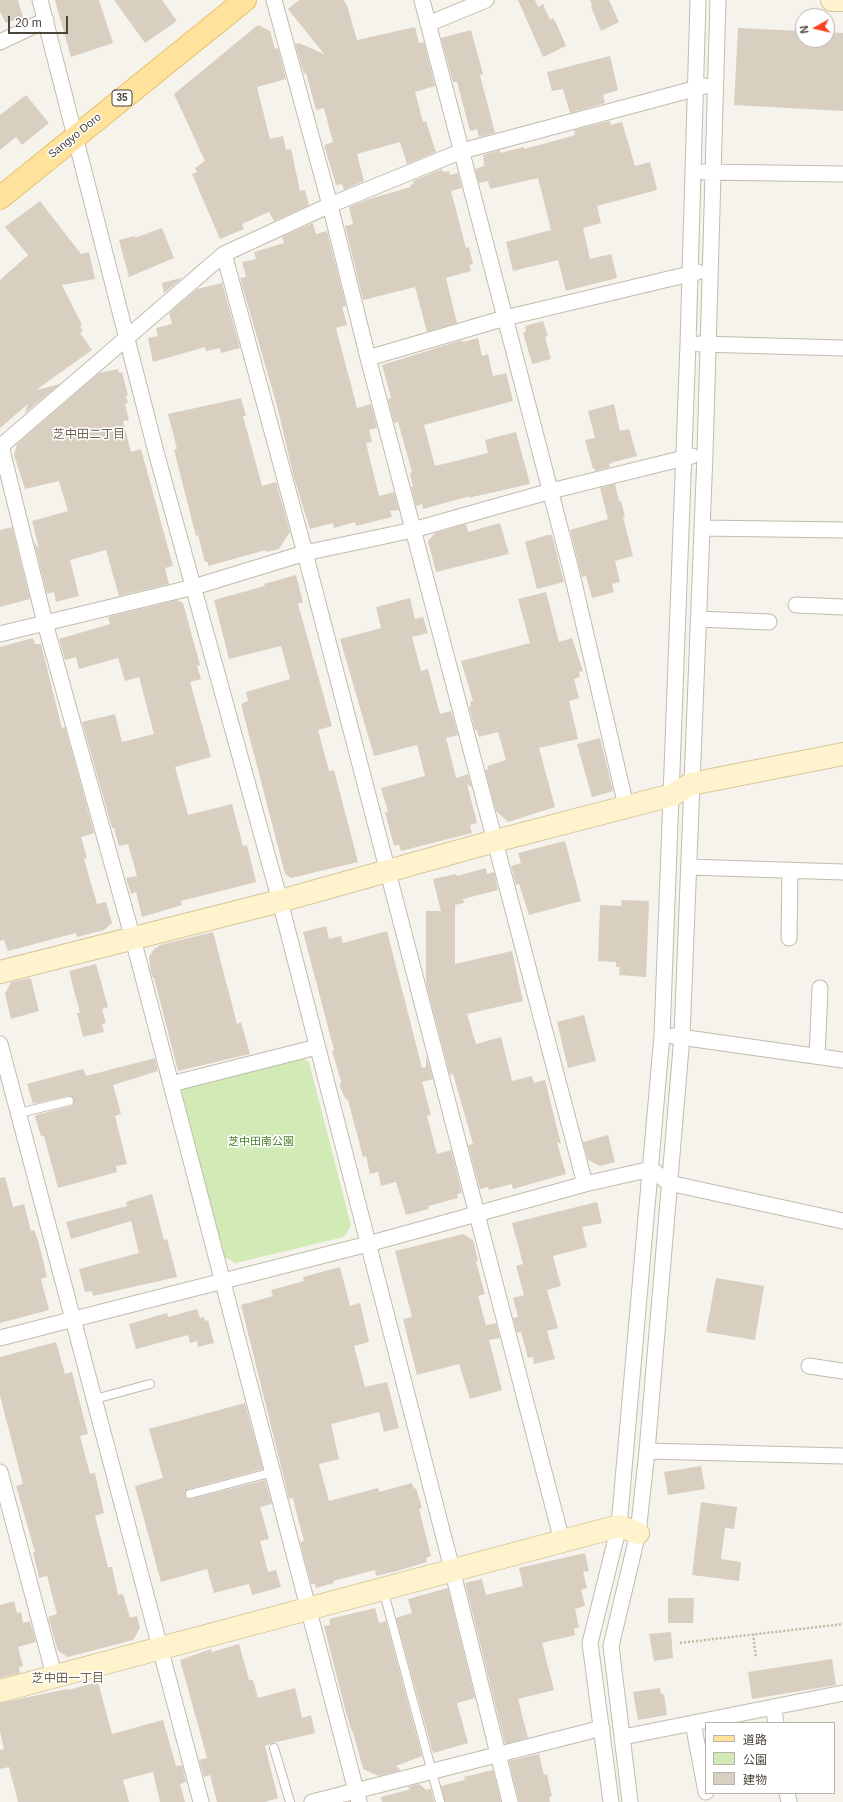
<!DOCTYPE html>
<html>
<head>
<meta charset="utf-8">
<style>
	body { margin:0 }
	#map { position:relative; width:843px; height:1802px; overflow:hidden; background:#f6f3ec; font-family:Helvetica,"Noto Sans JP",sans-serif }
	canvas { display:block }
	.legend { position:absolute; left:705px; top:1722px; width:130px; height:72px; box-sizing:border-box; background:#fff; border:1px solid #b7b4b0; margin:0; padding:5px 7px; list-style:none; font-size:12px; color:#4b4439 }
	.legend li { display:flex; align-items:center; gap:8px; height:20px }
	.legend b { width:20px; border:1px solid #b7b4b0 }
	.north { position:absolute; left:795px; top:8px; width:40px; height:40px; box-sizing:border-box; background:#fff; border:1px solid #b7b4b0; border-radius:50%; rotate:262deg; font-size:11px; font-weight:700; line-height:16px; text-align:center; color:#4b4439 }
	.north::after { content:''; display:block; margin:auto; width:14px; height:18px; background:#fc3f1d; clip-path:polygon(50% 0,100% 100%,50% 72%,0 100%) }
	.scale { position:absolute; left:8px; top:16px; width:60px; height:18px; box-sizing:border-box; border:2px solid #4b4439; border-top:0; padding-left:5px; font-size:12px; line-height:14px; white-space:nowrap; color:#4b4439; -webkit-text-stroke:3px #fff; paint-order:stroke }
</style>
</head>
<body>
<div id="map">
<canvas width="843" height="1802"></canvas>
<ul class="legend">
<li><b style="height:5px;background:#ffe39c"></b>道路</li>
<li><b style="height:11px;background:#d2eab5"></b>公園</li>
<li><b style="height:11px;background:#d8cfc1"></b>建物</li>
</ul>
<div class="north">N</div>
<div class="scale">20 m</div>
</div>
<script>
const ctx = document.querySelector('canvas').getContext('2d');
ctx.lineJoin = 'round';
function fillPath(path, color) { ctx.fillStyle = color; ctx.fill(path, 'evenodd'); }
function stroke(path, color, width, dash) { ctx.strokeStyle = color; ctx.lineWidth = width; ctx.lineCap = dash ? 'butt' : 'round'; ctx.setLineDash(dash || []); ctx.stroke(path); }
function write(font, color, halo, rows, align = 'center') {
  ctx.font = font + ' Helvetica,"Noto Sans JP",sans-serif'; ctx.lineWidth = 3; ctx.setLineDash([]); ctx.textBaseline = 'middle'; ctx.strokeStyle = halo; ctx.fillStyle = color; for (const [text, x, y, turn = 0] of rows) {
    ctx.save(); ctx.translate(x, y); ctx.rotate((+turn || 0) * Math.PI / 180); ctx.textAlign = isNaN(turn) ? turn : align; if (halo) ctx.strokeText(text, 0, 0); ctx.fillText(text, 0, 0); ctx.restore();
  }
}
fillPath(new Path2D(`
	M300,1057L309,1062L351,1225L344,1237L236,1263L224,1257L180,1094L183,1088Z`), '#d2eab5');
fillPath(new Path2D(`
	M0,0H18L23,17L6,23L0,12Z
	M55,0H99L113,43L71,57Z
	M114,0H162L177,21L145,43Z
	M299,0H343L347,5L357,40L415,27L419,43L424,42L435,86L415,92L423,122L426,121L436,152L407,164L400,142L357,154L364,181L344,190L342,184L336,185L324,145L333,142L324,108L316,110L306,73L304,74L295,44L299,43L324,54L288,9Z
	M518,0H535L538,7L543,4L550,20L553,18L557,25L566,46L543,57Z
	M590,0H609L619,22L601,31L591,7L592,6Z
	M258,25L270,31L275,49L278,48L286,79L257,87L270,139L283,136L286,150L291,149L300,191L305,190L309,205L274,221L269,212L242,224L244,229L220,239L192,174L197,172L195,168L205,161L174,94Z
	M738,28L803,31V40H827V32L843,33V111L734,105Z
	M471,30L483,74L480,75L495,133L479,137L477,129L470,131L457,82H453L441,38Z
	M610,56L618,90L603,95L605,103L570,113L563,89L552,91L547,72Z
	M26,95L49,123L22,145L16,137L0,150V115Z
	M610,121L611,125L622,122L635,166L650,162L657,190L597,206L601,223L583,228L590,259L611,254L617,278L566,291L558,260L513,271L506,242L551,230L538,178L490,189L488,181L479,183L475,169L484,166L483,155L500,150V153L524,147V149L558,140L575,135L574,130Z
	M442,169L443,172L449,171L450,175L458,173L462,188L451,191L466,248L469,247L473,264L469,265L471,271L446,278L457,323L427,332L415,287L363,300L345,226L353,224L349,207L369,199L411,187L410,185L414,184L413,181Z
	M40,201L81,254L89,252L95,279L62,285L82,325L80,326L83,332L80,333L92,350L36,390L60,384L25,413L28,404L0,428V280L28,255L5,227Z
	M313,223L316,234L327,231L346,306L342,307L347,325L336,328L357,408L371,404L377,428L369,430L372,442L366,443L379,496L394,492L399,510L390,511L392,517L356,526L355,522L334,528L333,523L310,529L294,478L277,406L240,278L246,277L242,262L256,259L254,252L284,243L282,237Z
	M162,228L174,258L129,277L119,240L135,236V238Z
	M181,278V279L164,293L162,283Z
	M222,283L240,348L221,353L220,348L206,351L205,347L153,362L148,338L158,336L156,328L172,324L169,313L197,289Z
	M543,321L548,336L545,337L551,359L532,364L523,332H526L525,326Z
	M478,338L482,356L488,354L493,376L506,373L513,401L424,425L435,466L488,453L485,440L516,432L530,484L468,498L470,496L423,509L422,504L416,506L411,487H413L410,473L412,472L398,422L394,423L388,399L391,398L382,365L462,340L463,342Z
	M118,369L119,373L122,372L128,395L126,396L128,403L125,404L129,420L123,421L131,452L141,449L173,566L165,568L169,584L119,596L106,550L70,560L79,596L56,602L54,592L47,594L34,542L39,548L32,521L68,511L59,481L25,489L14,455L17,444L99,373Z
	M241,398L246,416H243L262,486L276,482L290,532L279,549L266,552V550L208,566V562H205L198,535L196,536L178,466L174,450L177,449L168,414Z
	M614,404L620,431L629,429L637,456L614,462L609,464L610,467L595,471V468L593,469L585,440L595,438L588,411Z
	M615,484L619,501H621L625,516L623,517L633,556L615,561L620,582L612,584L614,592L592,598L586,576L582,577L570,530L608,519L600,488Z
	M500,523L509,554L436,572L428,541L435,533L466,524L468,532Z
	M12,527L30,599L0,607V530Z
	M547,535H552L564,582L537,589L525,542Z
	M296,575L303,602L298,604L332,726L318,730L329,771L334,770L358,862L291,878L285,874L241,704L248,701L246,692L290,679L281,646L229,659L214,600L265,586L264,584Z
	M546,592L559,642L572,638L583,671L579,672L580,677L574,679L579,698L569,701L578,739L539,748L555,807L508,822L496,811L485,770L488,769L487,766L506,760L498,732L479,737L477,730H475L469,706H471L470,702L473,701L461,661L530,643L518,599Z
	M410,598L415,619L423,617L428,633L412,637L421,671L428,669L440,714L451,711L458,735L446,738L456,778L468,774L472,788L467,784L477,823L470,825L472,833L401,851L399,845L394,846L385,812H388L381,788L425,776L417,745L374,756L340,639L381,628L376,607Z
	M177,600L183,603L200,665L197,666L201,679L190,682L211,757L175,767L188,815L232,804L243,846L247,845L256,882L181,901L182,905L142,917L136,892L131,894L126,878L137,876L128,844L119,846L114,828H112L82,722L115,714L122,742L154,734L139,677L125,681L118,658L79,669L76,657L65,660L59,639L110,624L108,617Z
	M33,638L35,644H41L62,728L65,727L94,833L81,837L87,858L84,859L97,904L106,902L112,923L104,930L77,937L76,933L8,951L4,940L0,941V647Z
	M600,738L613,791L592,797L577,744Z
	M565,841L581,901L529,915L519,884L516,885L511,866L521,863L518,853Z
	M486,868L487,874L494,872L498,890L463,899L464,903L455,905V964L512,951L523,1001L467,1014L476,1044L501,1037L512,1081L532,1076L534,1083L545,1080L561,1144L557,1142L566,1174L513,1189L512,1184L489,1190L488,1187L480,1189L468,1145L473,1144L453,1074L450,1075L426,983V911H441L433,879L456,874L457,876Z
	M622,900L649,901L646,977L619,975L620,967H616V962L598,961L600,905L621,906Z
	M326,926L329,939L341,936L343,943L387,931L422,1068L426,1067V1055L433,1079L422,1082L431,1115L427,1116L437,1154L451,1150L462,1193L457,1194L458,1198L428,1206L429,1209L406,1215L396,1182L381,1186L378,1172L370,1174L366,1156L363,1157L348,1100L345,1098L340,1087L341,1081L332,1051L334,1050L303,932Z
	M213,932L237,1024L241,1022L250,1054L178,1071L154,978H153L151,973L149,957L154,949L160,945Z
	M96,964L108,1007L102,1009L106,1023L102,1024L104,1032L83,1037L77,1013H80L69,971Z
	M29,978L31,979L39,1011L11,1019L5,994L11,982Z
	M584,1015L596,1061L568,1068L557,1022Z
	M155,1058L158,1071L113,1085L121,1114L115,1116L127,1164L116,1166L117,1172L58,1188L44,1136H41L35,1117L36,1115L71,1106L74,1103V1099L68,1096L33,1104L27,1084L83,1069L86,1076Z
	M608,1135L615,1162L600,1166L588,1160L583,1142Z
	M5,1177L13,1207L24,1204L31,1231L34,1230L38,1240L47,1277L41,1279L49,1310L0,1323V1178Z
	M152,1194L164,1240L167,1239L177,1277L93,1296L92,1291L85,1292L79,1269L139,1253L131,1221L71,1239L66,1222L127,1206L126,1202Z
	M597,1202L602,1223L582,1227L587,1247L553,1256L561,1286L547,1290L558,1328L547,1331L555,1359L534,1364L533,1357L528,1358L521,1332L517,1333L513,1318L518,1317L513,1298L524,1295L516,1266L523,1264L512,1223Z
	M463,1234L473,1240L478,1261L476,1262L485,1294L478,1296L486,1325L496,1323L500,1338L489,1340L502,1390L470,1399L459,1364L417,1375L403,1319L412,1317L395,1251Z
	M340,1267L350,1306L360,1303L369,1342L354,1346L365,1387L387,1382L399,1428L384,1432L379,1412L331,1424L339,1459L319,1464L329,1501L378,1488L379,1492L412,1483L414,1489L416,1488L422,1508L419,1509L431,1556L426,1558L427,1562L397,1571L376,1576L375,1570L333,1581L334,1583L316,1588L315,1584H311L300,1542L304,1541L294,1503L293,1498L289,1499L241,1305L273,1296L271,1290L304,1281L303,1277Z
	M716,1278L764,1286L755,1340L706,1332Z
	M197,1309L200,1318L204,1317L205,1321L208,1320L214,1343L198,1347L197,1341L190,1343L188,1335L136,1349L129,1324L167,1313L168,1317Z
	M56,1342L65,1374L72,1372L88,1434L80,1436L90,1474L95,1473L104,1513L95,1516L108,1567H112L118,1595L123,1594L130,1618L137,1616L140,1628L133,1640L68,1657L58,1651L48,1617L57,1614L47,1576L39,1578L33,1552H35L16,1486L23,1484L0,1396V1357Z
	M245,1403L263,1469L189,1489L185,1495L186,1498L191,1499L265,1480L272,1504L260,1507L269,1539L260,1541L268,1572L276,1570L281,1587L252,1595L249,1584L214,1593L207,1569L161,1582L135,1486L163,1478L149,1429Z
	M701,1466L705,1489L668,1495L664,1472Z
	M701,1502L737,1507L734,1529L725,1528L721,1559L741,1562L739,1581L692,1575Z
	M585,1553L589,1571L583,1572L587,1588L581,1590L585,1606L575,1609L579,1627L574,1629L575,1635L542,1643L554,1690L518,1699L528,1738L505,1744L465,1583L482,1579L486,1595L523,1586L519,1568Z
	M448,1588L475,1698L457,1703L468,1743L433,1753L396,1618L412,1613L408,1599Z
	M668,1598H694L693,1623H668Z
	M14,1601L17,1613L21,1612L23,1623L30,1621L36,1642L18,1647L23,1666L19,1667L20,1673L0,1678V1605Z
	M375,1608L379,1623L386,1621L422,1756L396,1766L401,1770L379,1776L363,1769L353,1732H352L345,1709L324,1626L330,1625L329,1619Z
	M671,1632L673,1658L654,1661L649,1634Z
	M239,1644L249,1680H253L258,1698L295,1688L302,1718L311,1715L315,1733L273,1743L265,1746L278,1798L265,1802H217L210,1775L204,1777L199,1760L207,1758L180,1660L211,1649L212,1652Z
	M832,1659L836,1685L752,1699L748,1672Z
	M98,1682L112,1734L163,1720L176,1766L182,1765L186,1782L180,1784L185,1802H160L153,1772L123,1780L129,1802H18L9,1767L0,1769V1750L4,1749L0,1732V1703L67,1689L68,1690Z
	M660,1688L661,1694H664L667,1715L638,1720L633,1692Z
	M539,1754L544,1775L547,1774L552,1796L549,1797L550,1802H519L509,1761Z
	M493,1770L501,1802H445L441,1786L465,1780L464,1777Z
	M419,1784L426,1790L431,1789L434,1802H382L381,1797L411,1789L407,1787Z`), '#d8cfc1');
const lane = new Path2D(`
	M19,1113L69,1101
	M95,1399L150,1384
	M190,1494L273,1472
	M383,1589L440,1802
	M274,1748L290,1802`);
const street = new Path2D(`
	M40,0L156,452L280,901L452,1569L510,1802
	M274,0L330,205L368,358L585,1184
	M422,0L571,570L626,806
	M428,24L486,0
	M0,42L46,20
	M704,172L843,174
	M224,254L305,553L562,1541
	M699,344L843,348
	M368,358L505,318L698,272
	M1,446L45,623L133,939L359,1802
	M0,447L224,254L330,205L462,151L705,86
	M702,528L843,530
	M796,605L843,607
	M698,619L769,622
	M0,634L194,587L305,553L413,530L551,491L692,456
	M689,867L843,872
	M789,938L790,870
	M673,1036L843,1060
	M0,1044L201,1802
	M817,1056L820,988
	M171,1084L317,1047
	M0,1338L368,1244L585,1184L651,1169L669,1183L843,1221
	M809,1366L843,1371
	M647,1451L843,1456
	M0,1472L54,1675
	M773,1707L776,1723
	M693,1723L706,1792
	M623,1737L843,1693
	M787,1793L789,1802
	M312,1802L602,1728
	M611,1802L590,1643L619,1526L662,1035L688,344L698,0
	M630,1802L611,1646L638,1533L647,1451L682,1036L705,454L718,0`);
const secondary = new Path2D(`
	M832,0H843
	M0,972L280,901L495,841L672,795L691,784L843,754
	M0,1691L619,1526L638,1533`);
const primary = new Path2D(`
	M0,198L245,0`);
stroke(lane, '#c2bbae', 10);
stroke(street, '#c2bbae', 17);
stroke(secondary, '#d6c79b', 24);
stroke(primary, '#e6c16a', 24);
stroke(new Path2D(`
	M753,1634L756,1658
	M680,1643L843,1624`), '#c4b79f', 2.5, [2, 2]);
stroke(lane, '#fff', 8);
stroke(street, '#fff', 15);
stroke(secondary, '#fff3cd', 22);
stroke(primary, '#ffe39c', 22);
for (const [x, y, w] of [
	[122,98,20]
]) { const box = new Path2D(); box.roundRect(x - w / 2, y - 8, w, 16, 3); ctx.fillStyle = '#fff'; ctx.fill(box); stroke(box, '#4b4439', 1); }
write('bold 10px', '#4b4439', null, [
	["35",122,98]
]);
write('11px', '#4b4439', '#fff', [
	["Sangyo Doro",75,136,-39]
]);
write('11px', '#4a7f2a', '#fff', [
	["芝中田南公園",261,1142]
]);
write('12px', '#6e6250', '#fff', [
	["芝中田二丁目",89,435],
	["芝中田一丁目",68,1679]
]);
</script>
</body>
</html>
